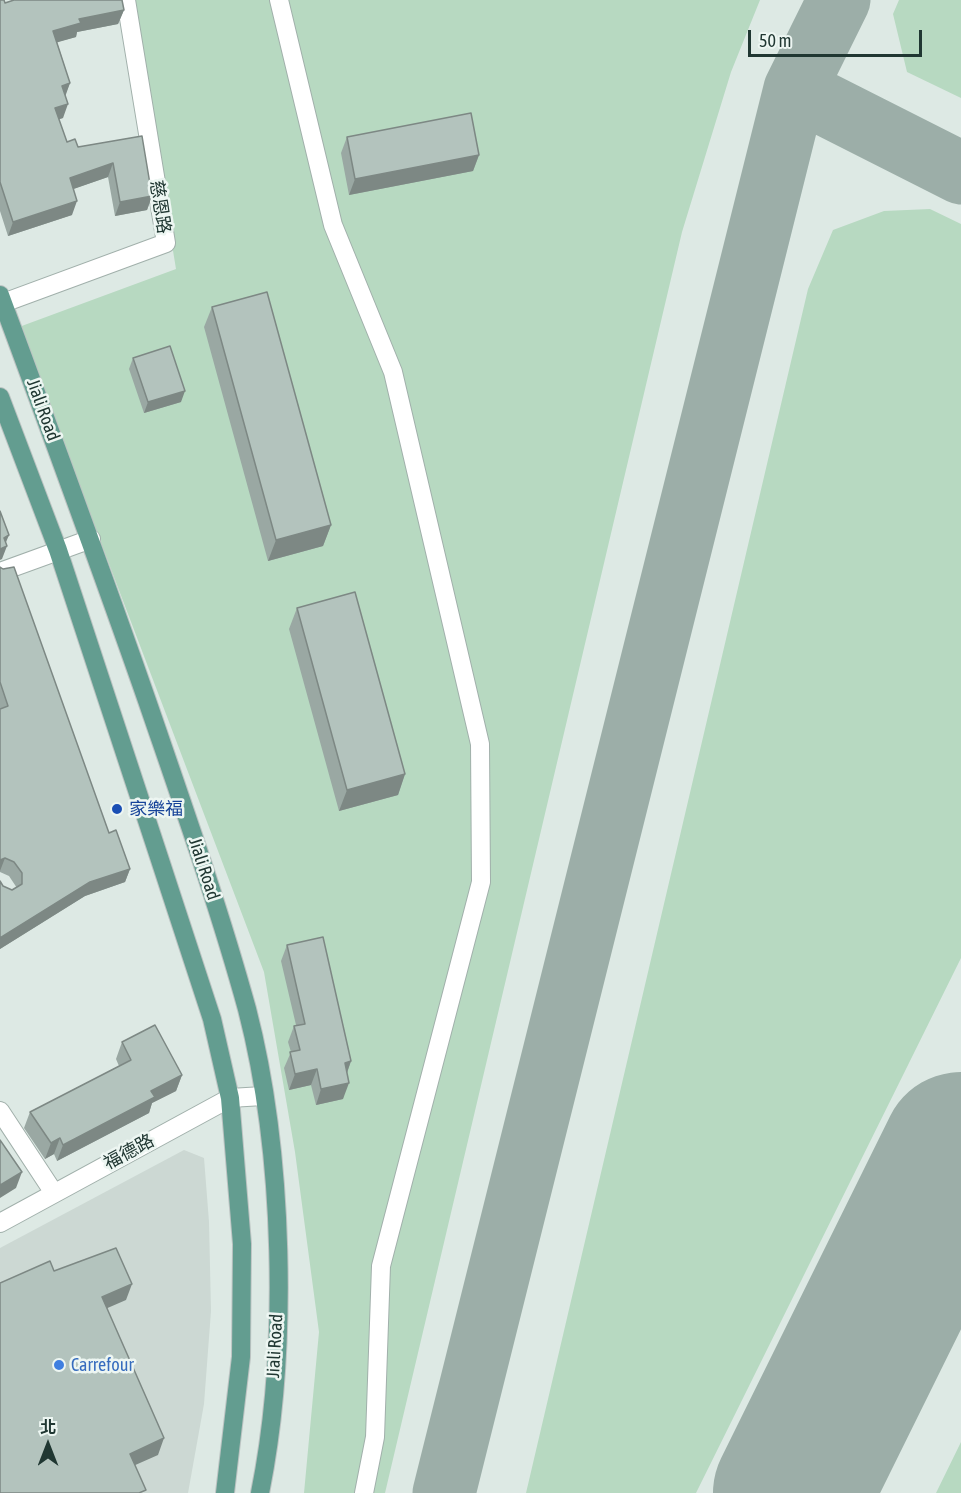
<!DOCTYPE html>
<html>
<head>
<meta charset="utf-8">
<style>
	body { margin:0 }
	#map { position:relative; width:961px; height:1493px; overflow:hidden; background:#dde9e4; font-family:"Asap Condensed","Noto Sans TC",sans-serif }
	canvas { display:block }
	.north { position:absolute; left:18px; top:1415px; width:60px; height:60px; -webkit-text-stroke:4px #edf6f2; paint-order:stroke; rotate:0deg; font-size:16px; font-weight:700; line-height:24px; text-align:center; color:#203732 }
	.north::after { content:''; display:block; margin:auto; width:21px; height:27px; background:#203732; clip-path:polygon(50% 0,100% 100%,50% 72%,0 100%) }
	.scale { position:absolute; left:748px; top:30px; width:174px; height:27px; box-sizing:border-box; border:3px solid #203732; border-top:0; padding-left:8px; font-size:18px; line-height:21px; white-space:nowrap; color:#203732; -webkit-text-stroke:4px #edf6f2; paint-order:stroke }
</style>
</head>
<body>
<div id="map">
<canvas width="961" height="1493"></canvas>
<div class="north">北</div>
<div class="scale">50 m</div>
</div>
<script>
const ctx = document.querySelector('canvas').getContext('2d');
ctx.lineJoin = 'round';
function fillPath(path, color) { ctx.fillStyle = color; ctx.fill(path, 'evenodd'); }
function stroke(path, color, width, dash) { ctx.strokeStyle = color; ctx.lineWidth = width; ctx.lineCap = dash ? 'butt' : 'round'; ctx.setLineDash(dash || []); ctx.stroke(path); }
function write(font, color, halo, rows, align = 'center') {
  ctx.font = font + ' "Asap Condensed","Noto Sans TC",sans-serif'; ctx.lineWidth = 5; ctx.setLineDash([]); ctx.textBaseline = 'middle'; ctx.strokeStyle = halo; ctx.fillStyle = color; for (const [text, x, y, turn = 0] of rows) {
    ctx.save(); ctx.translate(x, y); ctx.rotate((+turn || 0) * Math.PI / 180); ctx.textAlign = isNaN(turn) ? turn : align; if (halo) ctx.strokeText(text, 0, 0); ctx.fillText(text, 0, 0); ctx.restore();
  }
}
fillPath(new Path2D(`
	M184,1150L204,1158L209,1222L211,1311L204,1404L188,1493H0V1248Z`), '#ccd8d3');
fillPath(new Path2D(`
	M132,0H760L731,72L682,232L385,1493H304L319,1332L295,1152L264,972L19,327L176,269Z
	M899,0H961V98L907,72L893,14Z
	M930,209L961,224V958L696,1493H526L808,289L833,230L884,211Z
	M961,1442V1493H936Z`), '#b7d9c1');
stroke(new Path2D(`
	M795,89L961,173
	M444,1493L795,89L839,0`), '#9caea8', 63);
stroke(new Path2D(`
	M792,1493L961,1151`), '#9caea8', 158);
const minor = new Path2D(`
	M279,0L333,225L393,372L480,744L481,882L381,1266L375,1437L364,1493
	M3,303L166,243L126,0
	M0,572L91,539
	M0,1111L54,1193
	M0,1223L230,1098L263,1096`);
const major = new Path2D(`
	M0,295C52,436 104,576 153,718C186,814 220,911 247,1009C284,1152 289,1349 260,1493
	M0,397L58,550L158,854L212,1019L230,1098L242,1244L241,1357L225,1493`);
stroke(minor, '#a1b0ab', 20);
stroke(major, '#bcc3c2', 20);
stroke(minor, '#fff', 18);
stroke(major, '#639d90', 18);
fillPath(new Path2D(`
	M0,0L5,3L124,10L118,24L77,32L76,37L57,42L70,83L65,95L63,118L59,119L67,142L78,147L142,136L152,196L147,210L115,216L108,177L73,189L72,215L8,236L0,211Z
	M347,137L479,155L473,171L349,195L341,153Z
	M212,307L331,525L323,546L268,561L204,327Z
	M133,358L181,402L144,413L129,369Z
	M0,567L109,833L130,869L125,882L85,896L0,949L3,886L12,890L17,888L9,876L0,872Z
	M297,608L405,774L398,795L339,811L289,629Z
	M287,945L351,1061L347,1073L343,1099L316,1105L311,1085L289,1090L284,1068L291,1052L288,1042L294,1026L296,1025L281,961Z
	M122,1042L182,1075L176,1091L152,1103L149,1113L57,1161L54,1154L45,1159L24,1128L30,1112L119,1066L116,1059Z`), '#9aa8a3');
fillPath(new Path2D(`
	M124,10L118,24L77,32L76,37L48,45L53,31L79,19Z
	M70,83L65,97L62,86Z
	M68,104L63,118L50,122L55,108Z
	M479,155L473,171L349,195L355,179Z
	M113,163L108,177L65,192L70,178Z
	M152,196L147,210L115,216L120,202Z
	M77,201L72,215L8,236L13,222Z
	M185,391L181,402L144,413L148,402Z
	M331,525L323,546L268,561L276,540Z
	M9,535L4,547L7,546L2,559L0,560V548L4,538Z
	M405,774L398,795L339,811L347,790Z
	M5,858L0,871V860Z
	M130,869L125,882L85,896L0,949V938L90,882Z
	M351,1061L345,1078V1063Z
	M317,1069L311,1085L289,1090L295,1074Z
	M182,1075L176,1091L152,1103L149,1113L57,1161L63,1145L151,1091Z
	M349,1083L343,1099L316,1105L321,1089Z
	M60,1138L54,1154L45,1159L51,1143Z
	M22,1172L16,1188L0,1198V1185Z
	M132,1284L126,1300L96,1313L102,1297Z
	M164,1438L158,1455L124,1470L130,1454Z`), '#7d8884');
const building = new Path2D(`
	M0,0H4L5,3L14,0H122L124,10L79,19L81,23L53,31L70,83L62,86L68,104L55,108L67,142L75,139L78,147L142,136L152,196L120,202L113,163L70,178L77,201L13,222L0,182Z
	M471,113L479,155L355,179L347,137Z
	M267,292L331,525L276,540L212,307Z
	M170,346L185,391L148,402L133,358Z
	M0,511L9,535L4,538L7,546L0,549Z
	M0,567L3,569L14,567L109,833L116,830L130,869L90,882L0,938V881L3,886L12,890L22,884V873L14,862L5,858L0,860V709L8,706L0,682Z
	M355,592L405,774L347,790L297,608Z
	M323,937L351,1061L345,1063L349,1083L321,1089L317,1069L295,1074L290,1052L300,1050L294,1026L305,1024L287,945Z
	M155,1025L182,1075L151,1091L155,1097L63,1145L60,1138L51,1143L30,1112L131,1060L122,1042Z
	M0,1140L22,1172L0,1185Z
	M116,1248L132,1284L102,1297L164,1438L130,1454L146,1490L139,1493H0V1283L50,1261L54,1271Z`);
fillPath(building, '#b3c3bd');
stroke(building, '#7d8884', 1.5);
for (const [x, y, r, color] of [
	[117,809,6,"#1a4fb4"],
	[59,1365,6,"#3f7fe0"]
]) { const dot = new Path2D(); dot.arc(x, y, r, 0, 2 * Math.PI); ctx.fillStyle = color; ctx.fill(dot); stroke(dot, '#edf6f2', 2); }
write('18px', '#203732', '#edf6f2', [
	["慈恩路",160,207,81],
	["Jiali Road",43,410,70],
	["Jiali Road",204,869,72],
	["福德路",129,1152,-28],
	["Jiali Road",275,1346,-87]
]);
write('18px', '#164399', '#edf6f2', [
	["家樂福",129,809]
], 'left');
write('18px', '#366cbe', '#edf6f2', [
	["Carrefour",71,1365]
], 'left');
</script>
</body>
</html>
